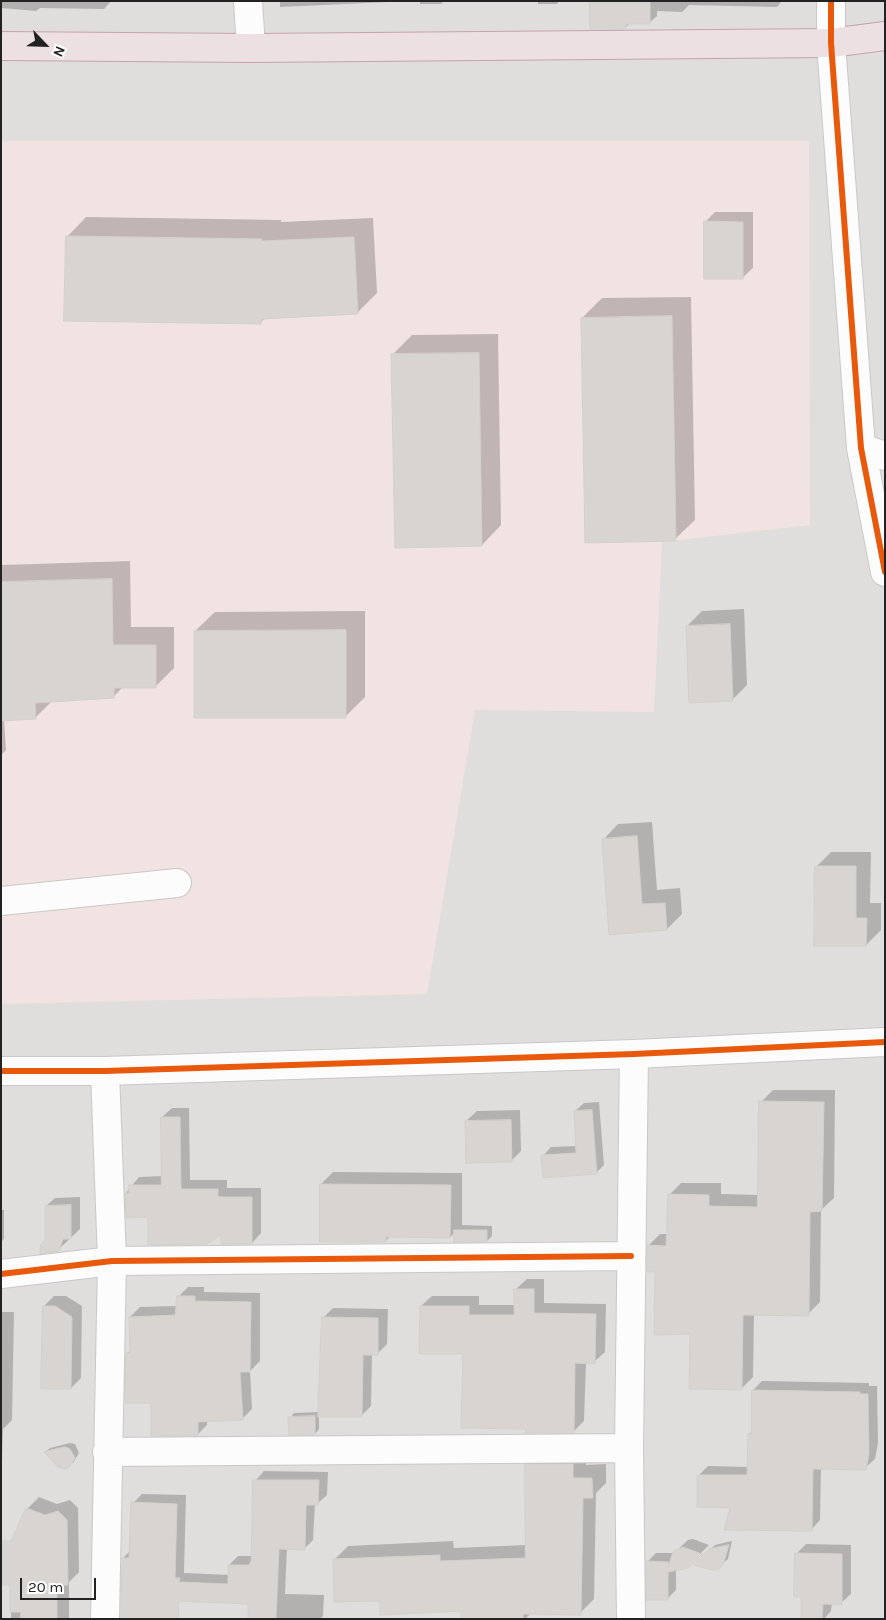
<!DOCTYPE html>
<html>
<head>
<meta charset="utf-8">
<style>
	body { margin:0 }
	#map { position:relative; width:886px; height:1620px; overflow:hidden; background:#f0eeeb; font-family:Karla,sans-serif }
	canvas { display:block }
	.frame { position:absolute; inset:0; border:2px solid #222; pointer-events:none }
	.north { position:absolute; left:20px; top:20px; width:50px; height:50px; -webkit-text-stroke:4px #fff; paint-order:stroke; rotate:114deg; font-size:14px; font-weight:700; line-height:20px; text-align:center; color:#222 }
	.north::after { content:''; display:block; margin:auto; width:18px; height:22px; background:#222; clip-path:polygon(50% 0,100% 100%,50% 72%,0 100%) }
	.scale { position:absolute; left:20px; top:1578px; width:76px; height:22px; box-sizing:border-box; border:2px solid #222; border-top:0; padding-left:6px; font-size:15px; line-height:18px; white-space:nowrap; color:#222; -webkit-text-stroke:4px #fff; paint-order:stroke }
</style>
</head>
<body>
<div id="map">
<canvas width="886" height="1620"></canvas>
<div class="frame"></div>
<div class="north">N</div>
<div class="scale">20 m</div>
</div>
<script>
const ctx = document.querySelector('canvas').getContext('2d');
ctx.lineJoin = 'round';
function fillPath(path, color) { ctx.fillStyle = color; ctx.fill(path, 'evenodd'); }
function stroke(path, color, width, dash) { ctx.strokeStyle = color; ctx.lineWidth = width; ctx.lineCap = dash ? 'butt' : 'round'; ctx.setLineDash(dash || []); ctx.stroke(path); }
fillPath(new Path2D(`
	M1,1H885V1619H1Z`), '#dfdedc');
fillPath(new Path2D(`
	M1,141H809L810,525L662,542L654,712L475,710L427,994L1,1004Z`), '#f1e3e1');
fillPath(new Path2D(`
	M2,1H111L104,9L40,8L36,11L2,8Z
	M280,1H411L280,7Z
	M420,1H444L441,4H420Z
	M504,1H559L557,4H538V1Z
	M591,1H782L777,7L689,5L682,12L657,11V16L649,23H630L625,28Z
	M715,212H753V268L742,278L705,222Z
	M86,217L281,220V222L373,218L377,293L357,313L265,318L260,323L67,237Z
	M691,297L695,520L675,539L582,318L602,298Z
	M498,334L501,525L482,545L392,355L412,335Z
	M130,561L131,627H174V668L155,687H123L113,697L52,701L35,718L4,720L6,750L1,755V565Z
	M744,609L747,685L732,700L687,626L702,611Z
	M365,611V697L345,717L195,631L215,612Z
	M652,822L657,890L680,888L682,914L667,929L610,933L603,840L618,824Z
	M831,852H871L870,903H881V930L866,945L816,867Z
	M773,1090H835L834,1198L821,1210L820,1302L808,1314H754L753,1377L741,1389L691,1332L656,1271L648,1246L660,1234H668L669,1195L681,1183H721V1194L759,1195L761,1102Z
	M599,1102L604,1165L596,1173L543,1156L551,1147L577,1146L575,1111L584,1103Z
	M172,1108H189L190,1180H227V1188H261V1233L252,1243L222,1233L149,1216L126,1193L139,1177L162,1176V1117Z
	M520,1110L521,1151L511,1161L466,1121L477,1111Z
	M333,1172L462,1173V1225L492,1226V1236L487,1241L456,1231L450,1237L390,1236L386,1241L321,1184Z
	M80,1197V1229L59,1249L47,1240L46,1206L55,1198Z
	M1,1210H4V1239L1,1242Z
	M527,1279H544V1303L606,1304L605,1352L594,1362H586L584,1421L573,1432L527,1428L465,1352L421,1306L432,1296H479V1305H515L516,1289Z
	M188,1287H204V1292L260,1293V1361L250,1371L252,1409L242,1419L207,1421V1425L198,1434L152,1401L127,1354L131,1350L130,1317L140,1307L177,1306L178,1297Z
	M54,1296H66L82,1306L81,1378L71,1388L44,1306Z
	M333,1308L388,1309L387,1344L377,1354L372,1353L371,1406L361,1416H319V1429L315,1434L290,1418L294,1413L319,1412L323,1318Z
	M1,1312H14L12,1420L3,1429L1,1493Z
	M762,1381L869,1383V1386H877L878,1443L875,1459L865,1468H821L820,1520L811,1530L732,1506L699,1475L708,1466L748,1467L749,1434L753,1430V1390Z
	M70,1443L75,1444L79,1453L73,1463L64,1468L45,1452L50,1448Z
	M540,1451H587L586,1465L606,1464V1483L596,1493L594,1599L580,1613H531L525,1619H462V1610L381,1599L334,1560L348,1546L453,1541L454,1548L526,1545V1465Z
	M264,1471L328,1472L327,1495L317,1504H315L313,1540L304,1549L287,1548L285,1594L324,1595L323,1616L320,1619H249V1603L168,1600L123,1558L131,1550L133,1503L142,1494L186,1495L184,1573L229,1575V1565L238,1556H253L255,1481Z
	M39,1497L57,1504L70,1500L78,1508L79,1572L69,1582V1619H11V1584L27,1509Z
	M693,1539L709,1545L687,1567L676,1569V1590L667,1599L647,1562L656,1553H674L688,1540Z
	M732,1541L728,1559L722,1564H695L715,1545Z
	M806,1544L851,1545V1594L841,1603H832L831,1611L824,1619H802V1596L796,1554Z`), '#0003');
const building = new Path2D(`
	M590,1H650V24H626V29H590Z
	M704,221L743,222V279H704Z
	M66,236L262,239V241L354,237L358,314L261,319V324L64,321Z
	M672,316L676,541L585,543L581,318Z
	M479,353L482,546L395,548L391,354Z
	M112,579L113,645H156V688H114V698L35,703L36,719L1,721V582Z
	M730,624L733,701L689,703L686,626Z
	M346,630V718H194V631Z
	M637,836L642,904L665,903L667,930L609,935L602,839Z
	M815,866H856V918H867L866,946H814Z
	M759,1101L824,1102L822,1211L810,1212L809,1316L743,1315L742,1390L689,1389L690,1334L654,1335L655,1272H647V1245L666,1246L668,1194L709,1195V1206L757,1207Z
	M592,1110L597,1174L543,1178L541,1155L576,1153L574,1111Z
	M161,1117H180L181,1189H218V1197H252V1244H221V1235L207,1244L148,1245V1217L126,1218L125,1193H129V1185H161Z
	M511,1120L512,1162L466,1163L465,1121Z
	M320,1184L451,1185L450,1238L386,1237V1242H320Z
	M71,1205V1239H63L59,1251L40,1254L41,1244L45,1241V1206Z
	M454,1230H487V1242H454Z
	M514,1289H534V1313L596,1314L595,1364L575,1363L574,1433H525L526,1429L461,1428L463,1354H419L420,1306H469V1315H514Z
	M177,1296H195V1301L251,1302L250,1372H240L243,1420L198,1422V1436H151V1403H125L126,1353H130L129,1317L175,1315Z
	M43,1306H55L72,1317L71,1389H41Z
	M322,1317L378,1318V1355H363L362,1417H318Z
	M752,1390L860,1392V1394H868L869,1454L866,1470L813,1469L812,1531L724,1530L730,1508L697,1507V1475H747L748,1434H751Z
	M315,1416V1435H289L288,1417Z
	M65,1447L70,1449L75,1458L69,1468L64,1469L58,1467L44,1452Z
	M525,1464H573V1478H592L593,1498H583L581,1615L523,1614V1619H461V1611L380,1615V1601L334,1602L333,1559L440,1555V1561L525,1558Z
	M253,1480H319L318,1505H306L305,1550L279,1549L276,1619H248V1604L179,1601L178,1619H121L122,1558H129L131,1502L177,1504L175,1578H180L179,1582L228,1584V1565H249L251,1561Z
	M26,1508L45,1515L58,1511L67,1520L68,1585H57V1619H20L21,1612H10V1585H1V1541H11Z
	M729,1545L723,1565L719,1569L713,1570L693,1565L709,1549Z
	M683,1547L702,1554L688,1568L668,1572V1600H646V1561L668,1562V1567L673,1552Z
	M795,1553L842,1554V1605L823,1604L822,1619H801V1597H794Z`);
fillPath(building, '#d7d4d2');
stroke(building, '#d3d0cc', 1);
const minor = new Path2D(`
	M248,1L251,48
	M831,1V43L861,448L885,572
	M861,448L885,456
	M1,901L177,883
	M1,1071H105L634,1054L885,1042
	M1,1274L112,1261L631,1256
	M107,1452L629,1448
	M105,1619L112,1261L105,1071
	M631,1619L629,1448L634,1054`);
const highway = new Path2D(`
	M1,46L251,48L831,43L885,36`);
stroke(minor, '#c9c8c7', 30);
stroke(highway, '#c5a2ac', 30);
stroke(minor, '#fdfcfc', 28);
stroke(highway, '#ece0e2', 28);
stroke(new Path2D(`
	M831,1V43L861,448L885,572
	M1,1071H105L634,1054L885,1042
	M1,1274L112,1261L631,1256`), '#e8590c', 6);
</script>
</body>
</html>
